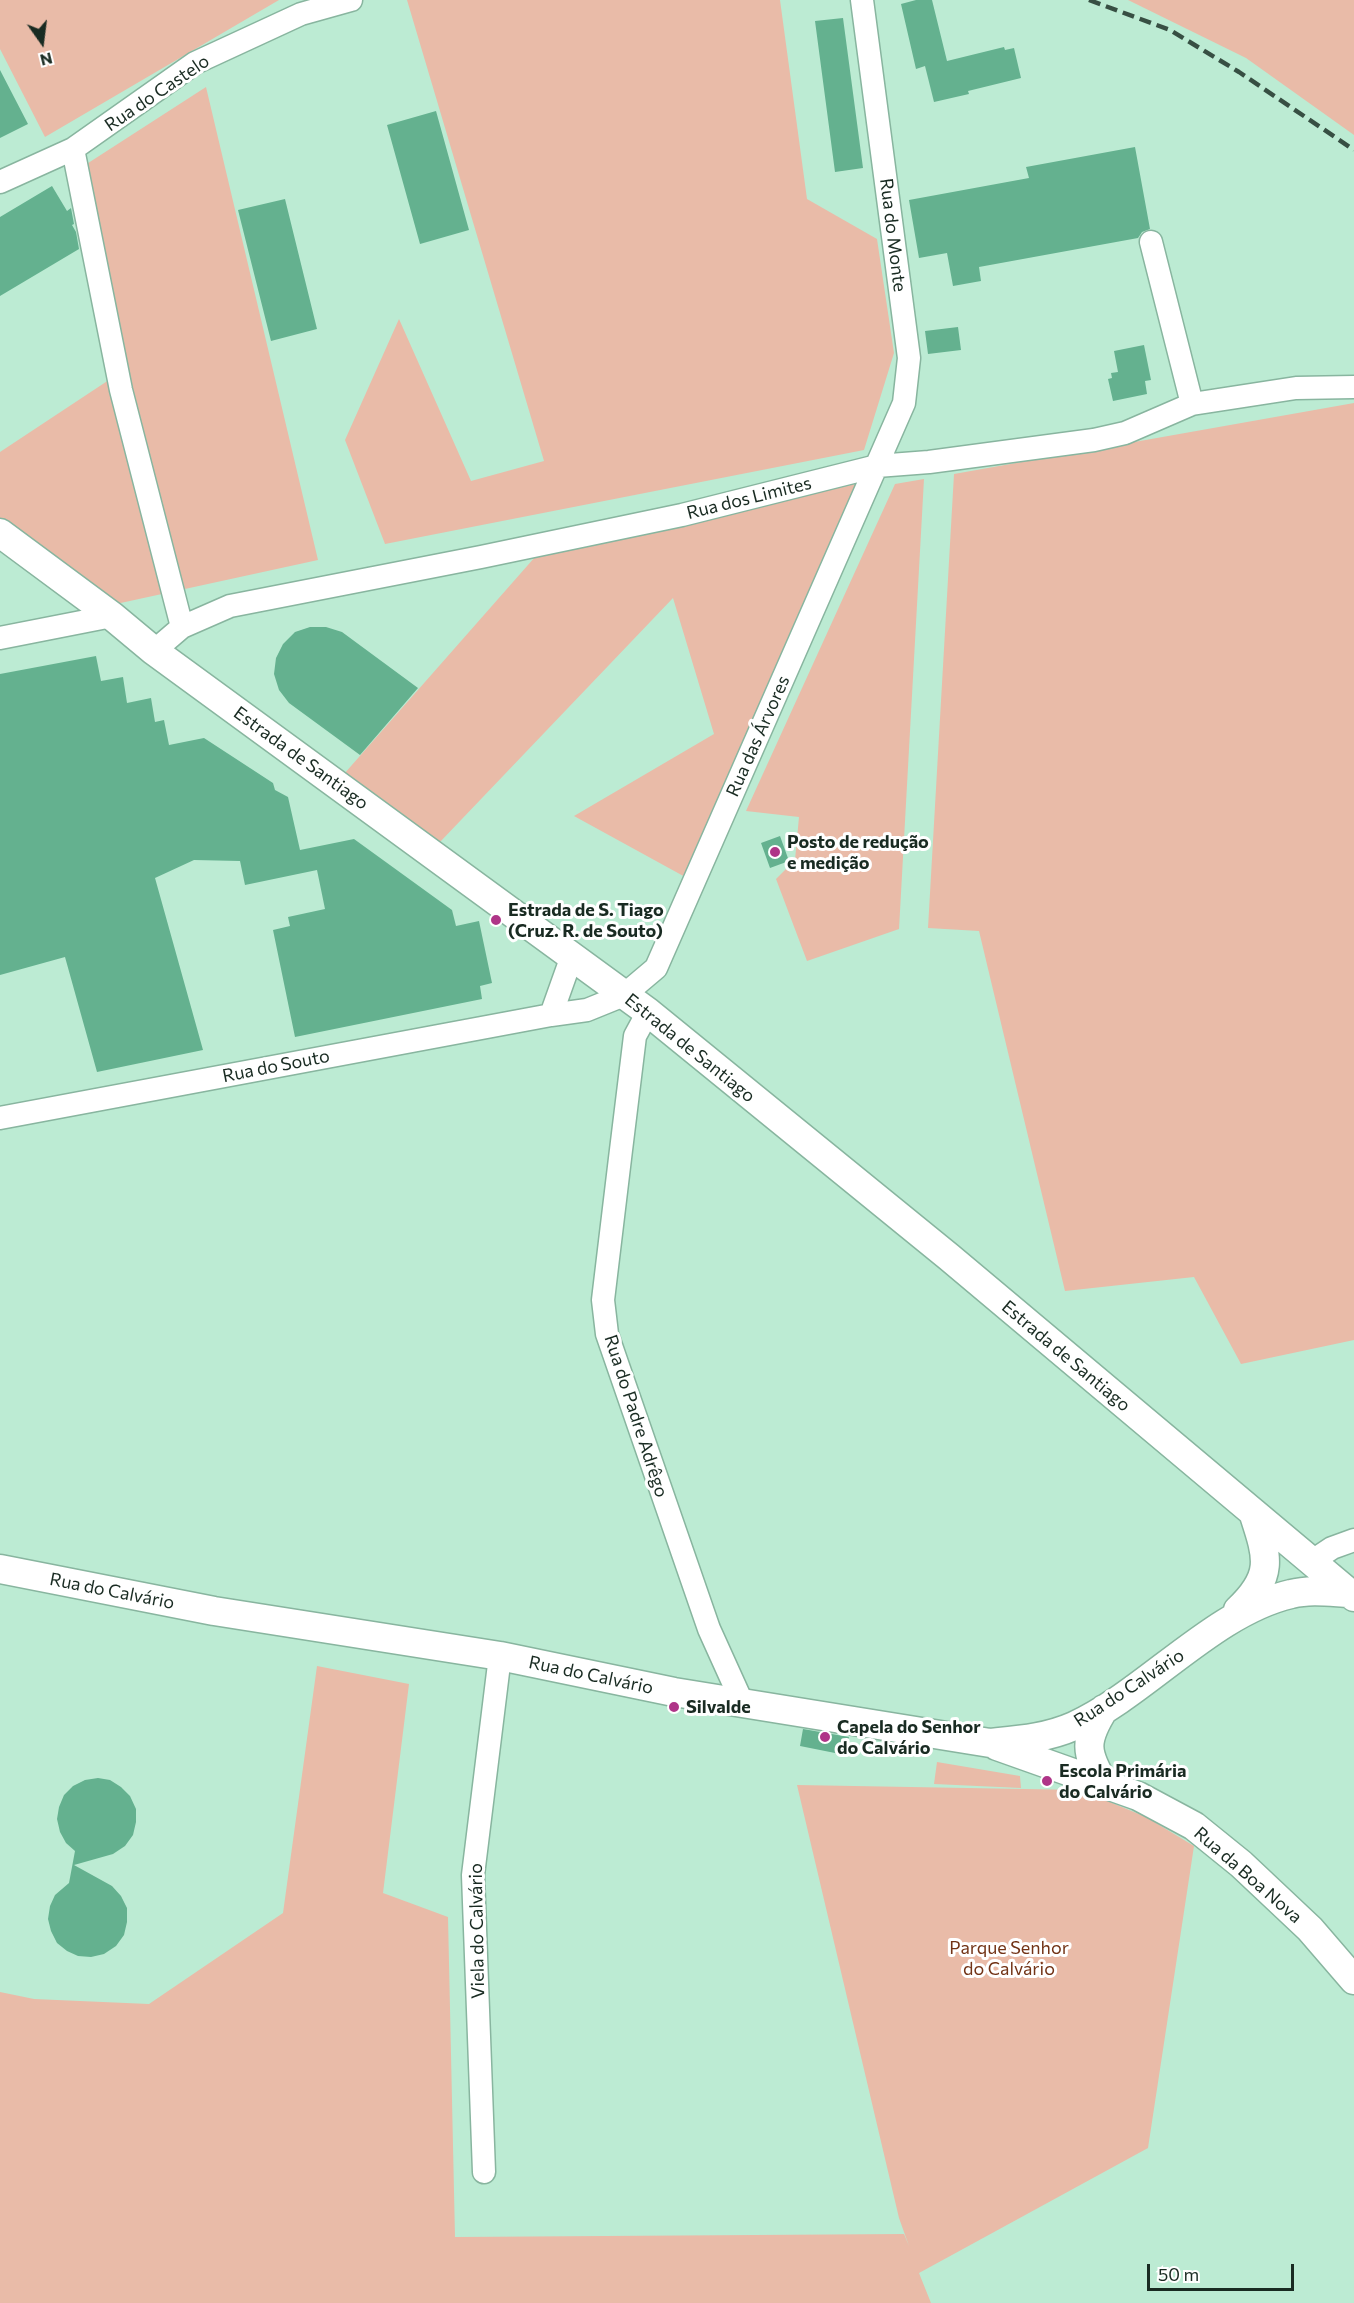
<!DOCTYPE html>
<html>
<head>
<meta charset="utf-8">
<style>
	body { margin:0 }
	#map { position:relative; width:1354px; height:2303px; overflow:hidden; background:#bcebd3; font-family:Commissioner,sans-serif }
	canvas { display:block }
	.north { position:absolute; left:12px; top:12px; width:60px; height:60px; -webkit-text-stroke:4px #fff; paint-order:stroke; rotate:166deg; font-size:16px; font-weight:700; line-height:24px; text-align:center; color:#192b22 }
	.north::after { content:''; display:block; margin:auto; width:21px; height:27px; background:#192b22; clip-path:polygon(50% 0,100% 100%,50% 72%,0 100%) }
	.scale { position:absolute; left:1147px; top:2264px; width:147px; height:27px; box-sizing:border-box; border:3px solid #192b22; border-top:0; padding-left:8px; font-size:18px; line-height:21px; white-space:nowrap; color:#192b22; -webkit-text-stroke:4px #fff; paint-order:stroke }
</style>
</head>
<body>
<div id="map">
<canvas width="1354" height="2303"></canvas>
<div class="north">N</div>
<div class="scale">50 m</div>
</div>
<script>
const ctx = document.querySelector('canvas').getContext('2d');
ctx.lineJoin = 'round';
function fillPath(path, color) { ctx.fillStyle = color; ctx.fill(path, 'evenodd'); }
function stroke(path, color, width, dash) { ctx.strokeStyle = color; ctx.lineWidth = width; ctx.lineCap = dash ? 'butt' : 'round'; ctx.setLineDash(dash || []); ctx.stroke(path); }
function write(font, color, halo, rows, align = 'center') {
  ctx.font = font + ' Commissioner,sans-serif'; ctx.lineWidth = 6; ctx.setLineDash([]); ctx.textBaseline = 'middle'; ctx.strokeStyle = halo; ctx.fillStyle = color; for (const [text, x, y, turn = 0] of rows) {
    ctx.save(); ctx.translate(x, y); ctx.rotate((+turn || 0) * Math.PI / 180); ctx.textAlign = isNaN(turn) ? turn : align; if (halo) ctx.strokeText(text, 0, 0); ctx.fillText(text, 0, 0); ctx.restore();
  }
}
fillPath(new Path2D(`
	M0,0H279L45,137L0,49Z
	M407,0H780L807,199L877,239L894,353L864,450L385,544L345,440L399,319L471,481L544,461Z
	M1128,0H1354V135L1246,58Z
	M206,87L318,560L116,604L0,521V452L124,370L82,167Z
	M1354,403V1340L1241,1364L1194,1277L1065,1291L979,931L928,928L954,474Z
	M924,479L899,929L807,961L776,879L795,860L799,817L746,811L895,484Z
	M860,483L687,878L574,816L714,734L673,598L440,842L344,774L535,557Z
	M317,1666L409,1684L383,1893L448,1917L455,2237L904,2234L909,2246L899,2218L797,1785L1081,1790L1146,1817L1194,1846L1148,2148L919,2273L931,2303H0V1992L34,1999L149,2004L283,1913Z
	M937,1762L1020,1776L1021,1788L934,1784Z`), '#e9bba8');
fillPath(new Path2D(`
	M916,0H932L947,61L1004,47L1005,50L1014,48L1021,78L968,91L969,94L934,102L925,66L916,69L901,4Z
	M843,18L863,168L835,172L815,21Z
	M0,70L28,124L0,138Z
	M436,111L469,230L420,244L387,125Z
	M1135,147L1150,229L1142,232L1138,238L979,267L981,281L953,286L947,253L919,258L909,200L1029,178L1026,167Z
	M52,186L67,211L71,208L74,224L72,225L76,232L79,249L0,296V217Z
	M285,199L317,329L271,341L238,210Z
	M958,327L961,350L928,354L925,331Z
	M1144,345L1151,380L1145,381L1147,394L1113,401L1108,379L1112,378L1111,373L1118,372L1114,351Z
	M310,627H326L342,632L418,688L360,755L289,703L279,690L274,674L276,658L283,644L295,632Z
	M96,656L101,681L123,677L127,703L151,698L155,722L164,720L169,745L204,738L273,783L275,790L288,797L300,850L354,839L452,910L456,926L479,921L492,983L480,986L482,999L295,1037L273,930L290,926L288,917L325,909L317,870L245,885L240,861L194,860L155,878L203,1050L97,1072L65,957L0,975V674Z
	M780,836L789,861L770,868L761,843Z
	M803,1729L849,1737L845,1755L800,1746Z
	M98,1778L110,1780L121,1787L130,1796L136,1809V1822L133,1835L125,1846L113,1854L74,1865L112,1886L121,1896L127,1908V1922L124,1935L116,1946L104,1954L91,1957L78,1956L67,1951L57,1943L51,1931L48,1919L50,1906L55,1895L69,1883L75,1851L66,1843L60,1832L57,1819L59,1807L64,1795L73,1786L85,1780Z`), '#64b18f');
const minor = new Path2D(`
	M73,149L121,390L182,627
	M0,182L73,149L195,63L301,14L351,0
	M1151,242L1192,404
	M0,638L112,616
	M154,651L182,627L230,606L481,557L682,515L877,466L929,462L1094,440L1125,433L1192,404L1296,388L1354,387
	M648,1012L635,1036L621,1150L603,1300L607,1334L709,1629L742,1702
	M551,1015L572,956
	M0,1118L551,1015L587,1010L624,995L656,968L904,403L909,358L862,0
	M1311,1562L1332,1548L1354,1540
	M484,2172L473,1875L500,1656`);
const major = new Path2D(`
	M0,533L112,616L154,651L648,1012L949,1257L1354,1597
	M0,1569L214,1611L500,1656L674,1692L990,1743C1019,1740 1047,1738 1074,1726C1146,1693 1213,1612 1291,1594C1310,1589 1330,1592 1349,1593
	M1238,1610C1274,1576 1268,1558 1254,1515
	M997,1746L1138,1796L1194,1826L1241,1864L1310,1929L1354,1980
	M1104,1784C1085,1752 1084,1741 1104,1709`);
stroke(minor, '#88b59f', 25);
stroke(major, '#88b59f', 31);
stroke(minor, '#fff', 22);
stroke(major, '#fff', 28);
stroke(new Path2D(`
	M1089,0L1170,30L1239,72L1354,150`), '#374f43', 4.5, [12, 6]);
for (const [x, y, r, color] of [
	[775,852,6,"#af3588"],
	[496,920,6,"#af3588"],
	[674,1707,6,"#af3588"],
	[825,1737,6,"#af3588"],
	[1047,1781,6,"#af3588"]
]) { const dot = new Path2D(); dot.arc(x, y, r, 0, 2 * Math.PI); ctx.fillStyle = color; ctx.fill(dot); stroke(dot, '#fff', 2); }
write('18px', '#192b22', '#fff', [
	["Rua do Castelo",157,93,-34],
	["Rua do Monte",893,235,83],
	["Rua dos Limites",749,498,-14],
	["Rua das Árvores",758,736,-66],
	["Estrada de Santiago",301,758,36],
	["Estrada de Santiago",690,1048,39],
	["Rua do Souto",276,1066,-11],
	["Estrada de Santiago",1066,1356,40],
	["Rua do Padre Adrêgo",636,1416,72],
	["Rua do Calvário",112,1591,11],
	["Rua do Calvário",591,1675,12],
	["Rua do Calvário",1129,1688,-33],
	["Rua da Boa Nova",1248,1875,41],
	["Viela do Calvário",477,1931,-91]
]);
write('bold 18px', '#192b22', '#fff', [
	["Posto de redução",787,842],
	["e medição",787,863],
	["Estrada de S. Tiago",508,910],
	["(Cruz. R. de Souto)",508,931],
	["Silvalde",686,1707],
	["Capela do Senhor",837,1727],
	["do Calvário",837,1748],
	["Escola Primária",1059,1771],
	["do Calvário",1059,1792]
], 'left');
write('18px', '#723316', '#fff', [
	["Parque Senhor",1009,1948],
	["do Calvário",1009,1969]
]);
</script>
</body>
</html>
